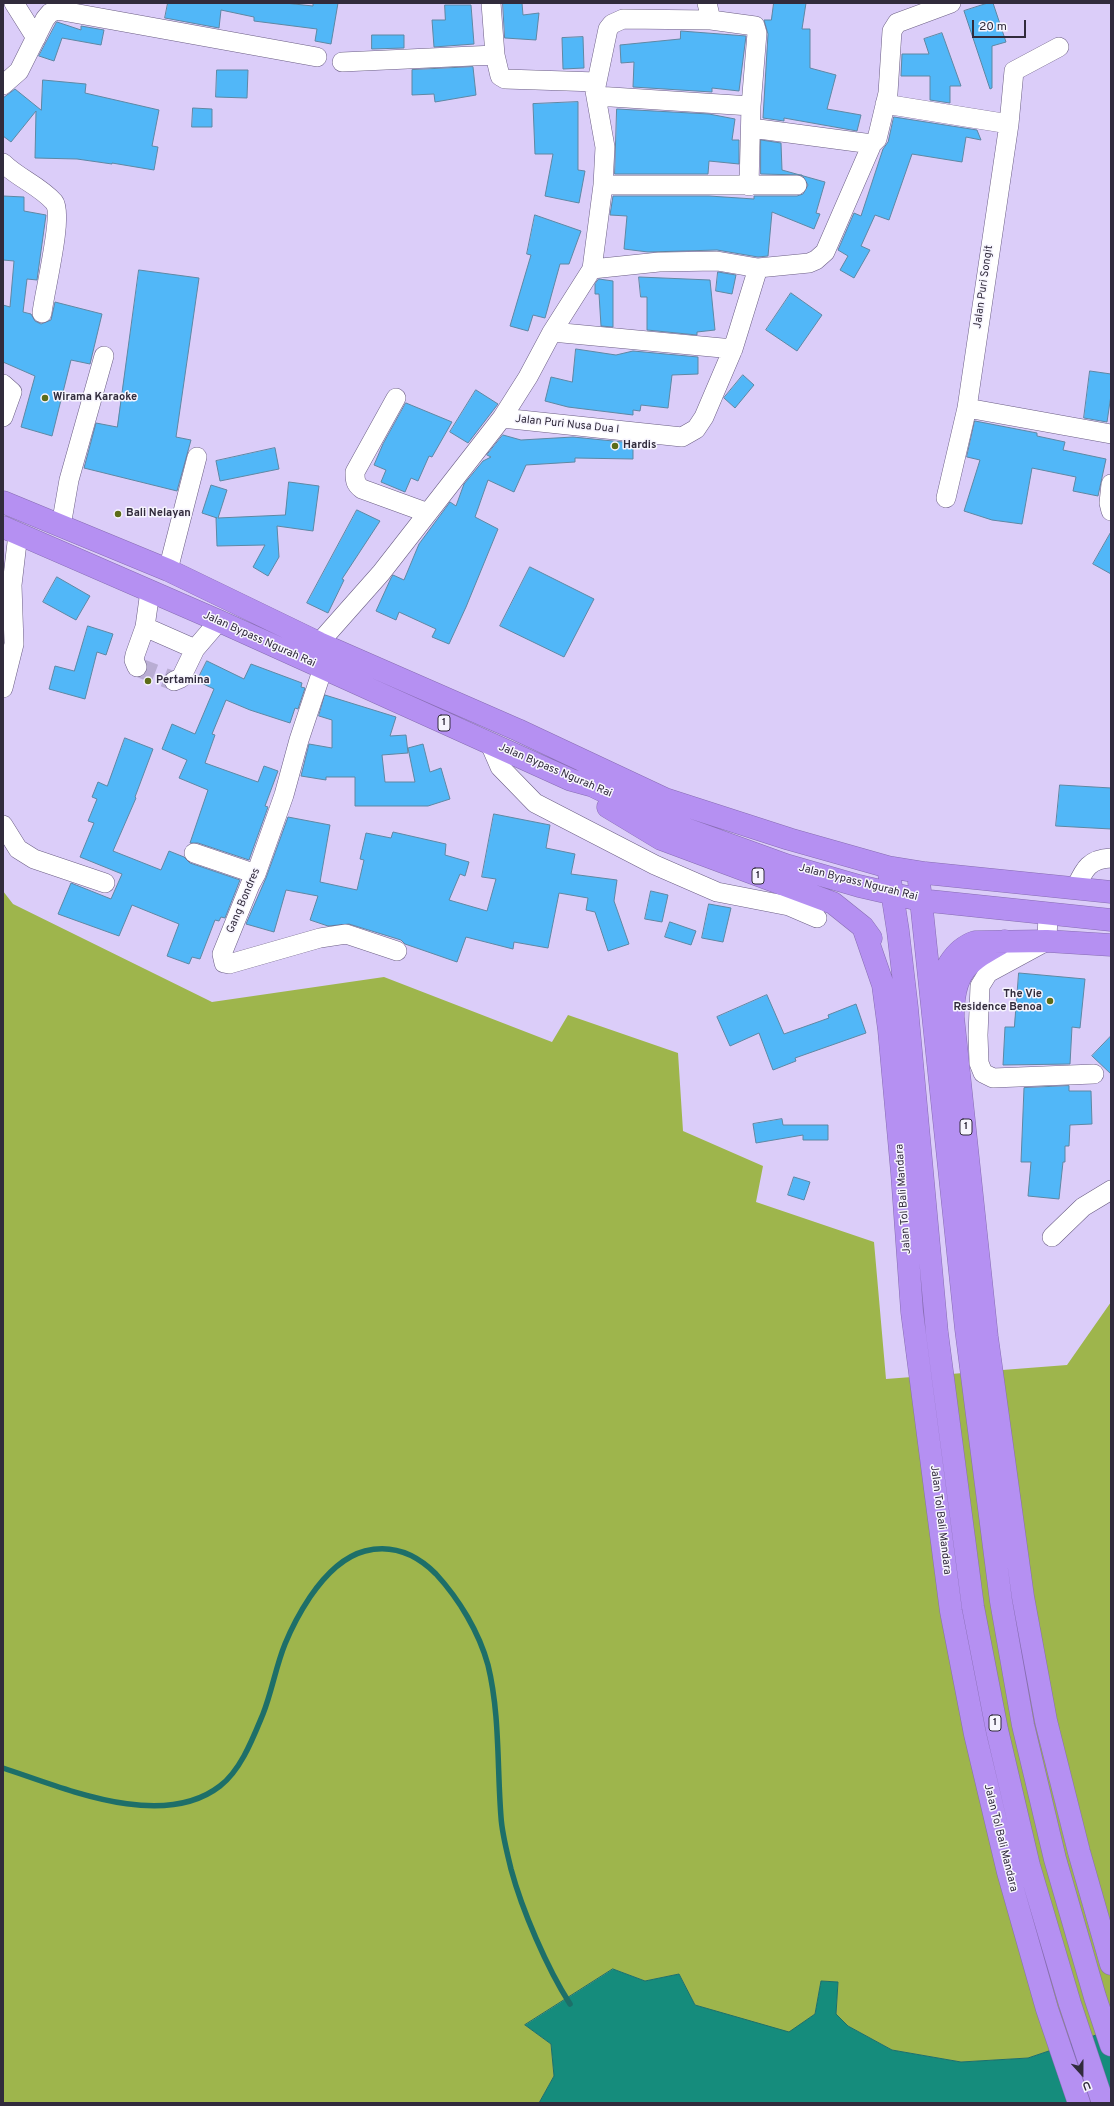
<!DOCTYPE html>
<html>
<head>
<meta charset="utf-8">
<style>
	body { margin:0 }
	#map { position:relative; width:1114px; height:2106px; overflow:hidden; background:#dbcdf9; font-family:Overpass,sans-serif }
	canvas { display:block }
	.frame { position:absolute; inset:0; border:4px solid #312b3c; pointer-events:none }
	.north { position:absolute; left:1062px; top:2054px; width:40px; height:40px; -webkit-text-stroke:3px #f7f5fe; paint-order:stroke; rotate:159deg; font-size:11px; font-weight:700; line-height:16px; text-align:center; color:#312b3c }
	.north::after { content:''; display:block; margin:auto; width:14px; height:18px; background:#312b3c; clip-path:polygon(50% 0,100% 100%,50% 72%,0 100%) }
	.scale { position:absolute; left:972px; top:20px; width:54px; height:18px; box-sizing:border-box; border:2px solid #312b3c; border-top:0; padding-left:5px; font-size:12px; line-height:14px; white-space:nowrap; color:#312b3c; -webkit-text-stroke:3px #f7f5fe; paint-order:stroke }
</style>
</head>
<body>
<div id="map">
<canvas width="1114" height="2106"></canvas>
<div class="frame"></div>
<div class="north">U</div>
<div class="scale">20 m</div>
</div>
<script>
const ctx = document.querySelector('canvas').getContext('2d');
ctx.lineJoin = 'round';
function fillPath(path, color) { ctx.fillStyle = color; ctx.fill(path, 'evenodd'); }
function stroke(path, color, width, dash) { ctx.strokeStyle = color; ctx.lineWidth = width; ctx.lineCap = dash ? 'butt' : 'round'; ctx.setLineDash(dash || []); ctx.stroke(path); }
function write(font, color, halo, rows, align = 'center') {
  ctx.font = font + ' Overpass,sans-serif'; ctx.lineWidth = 3; ctx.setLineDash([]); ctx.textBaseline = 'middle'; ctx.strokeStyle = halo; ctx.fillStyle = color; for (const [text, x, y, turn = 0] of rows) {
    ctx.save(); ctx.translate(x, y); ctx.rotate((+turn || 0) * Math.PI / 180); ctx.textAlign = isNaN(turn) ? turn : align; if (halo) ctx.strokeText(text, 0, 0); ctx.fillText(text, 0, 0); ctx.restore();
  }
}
fillPath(new Path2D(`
	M3,891L13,904L212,1002L384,977L552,1042L568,1015L678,1053L683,1131L763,1166L756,1202L874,1242L886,1379L1067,1365L1111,1302V2030L1028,2058L961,2062L892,2050L848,2026L836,2014L838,1982L821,1981L815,2014L789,2033L695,2005L679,1974L645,1981L613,1969L525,2025L551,2044L554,2076L539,2103H3Z`), '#9eb54c');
const water = new Path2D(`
	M613,1969L645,1981L679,1974L695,2005L789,2032L815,2014L821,1981L838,1982L836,2014L848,2026L892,2050L961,2062L1028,2058L1111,2030V2103H539L554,2076L551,2044L525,2025Z`);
fillPath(water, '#158c7c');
stroke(water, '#1d6f69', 1);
stroke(new Path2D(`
	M3,1768C64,1788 162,1831 220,1786C241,1770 253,1738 263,1714C272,1691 276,1666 285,1644C292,1627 300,1612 310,1597C323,1578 342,1557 365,1551C393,1544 416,1554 436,1574C459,1599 479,1632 488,1665C500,1714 497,1767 501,1817C502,1834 507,1852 511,1869C522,1910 547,1968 570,2004`), '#1d6f69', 5.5);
const building = new Path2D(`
	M168,3H285L313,6V3H338L331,44L315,41L317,29L254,21V17L221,10L219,28L165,18Z
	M503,3H522L523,15L539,13L536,40L505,38Z
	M774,3H806L802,29H810V68L836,75L827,109L861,115L857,131L784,118V121L763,118L768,34L764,20H771Z
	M988,3H993L1006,42L992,46V88L990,89L964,11Z
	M445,5H471L474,44L434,47L432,20H445Z
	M57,22L81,30V26L104,30L101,45L62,38L54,61L39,56Z
	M681,31L746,36L739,91L712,88V92L633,87L634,62L621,63L620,45L680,39Z
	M942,33L961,86H950V103L930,100V76H901L902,54H929L924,39Z
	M372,35H404V48L372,49Z
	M583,37L584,68L563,69L562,38Z
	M473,67L476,95L435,102L434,94L412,95V70Z
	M217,70H248L247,98L216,97Z
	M43,80L86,84L85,93L159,110L152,146L158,147L154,170L112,163V164L77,159L35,158L36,111L11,142L3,136V98L15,89L41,110Z
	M578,102V170L585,171L579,203L545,196L553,154H535L533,104Z
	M193,108L212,109V127H192Z
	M617,109L709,114L735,119L732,140H739V164L709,161L708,174H615Z
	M894,117L977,130L981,140L966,137L962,162L912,154L889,220L875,215L861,246L870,250L854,278L840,270L848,256L838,250L854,213L861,216L883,149L888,142Z
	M761,140L781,143L782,170L825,182L816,213L820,214L814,229L772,212L768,256L758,257L717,250L648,252L624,249L627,216L610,215L613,196H709L754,199V196H797L803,194L808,185L802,175L761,174Z
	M3,196L24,197V211L46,215L37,280L27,279L23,312L31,314L35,321L41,324L51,320L55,302L102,314L90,364L71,360L52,436L21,427L35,376L3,362V305L10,307L14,261L3,260Z
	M535,215L581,231L569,264H560L545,318L533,315L528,331L510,326L531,255L527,254Z
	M139,270L199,278L176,437L191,440L177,491L84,468L96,423L117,427Z
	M718,272L736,275L732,294L716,291Z
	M639,277L710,280L715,330L697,332V335L647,330V297H641Z
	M599,279L613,281V327L601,326L599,294H595V284Z
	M791,293L822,315L797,351L766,330Z
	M576,349L616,355L633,351L698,357V374L672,375L668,408L641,405L640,411L633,410V415L568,407L545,401L551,377L572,382Z
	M1090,371L1111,374V395L1107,422L1084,418Z
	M743,375L754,385L735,408L724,398Z
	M476,390L498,404L468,443L450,432Z
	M406,403L452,422L432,457L429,456L418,481L411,478L405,492L381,482L386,470L374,465L383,444Z
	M975,421L1037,433V436L1065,442L1063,450L1106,459L1098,496L1073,491L1076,477L1032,468L1022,524L992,520L964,511L980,460L967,457Z
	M503,435L521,440L573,437L633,443V459L575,458V462L526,465L514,492L488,480L475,517L498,529L466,607L449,644L432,637L436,629L399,612L396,620L376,611L391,578L393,575L404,580L419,544L450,502L456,506L464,484L483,461L491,457L487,455Z
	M275,448L279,469L220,481L216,461Z
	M289,482L319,486L313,531L277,526L279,557L268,576L253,567L265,545L217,546L216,518H217L202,513L211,485L227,490L218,518L285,515Z
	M357,510L380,521L342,579L344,580L328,613L307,603Z
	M1111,532V574L1093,564Z
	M530,567L594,599L564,657L500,626Z
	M57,577L90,596L76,620L43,602Z
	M88,626L113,634L106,655L97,652L85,699L49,689L55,666L74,671Z
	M207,661L244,679L251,664L302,683L301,687L305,688L298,709L295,708L290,723L250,710L226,700L212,734L215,735L205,763L258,782L264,766L278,771L265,806L268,807L249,860L198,843H190L208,790L179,778L187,760L162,749L172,724L195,734L214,689L197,681Z
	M325,695L396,717L390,736L406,735L408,753L382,755L385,782H415L408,748L423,744L430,772L441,768L450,799L428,806H355V777H326V780L301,776L309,744L332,748V720L319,716Z
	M125,738L153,749L135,797L136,798L113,851L161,870L169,851L184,857L190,863L240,880L225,918L221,917L219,921L215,920L200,959L192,957L189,964L167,956L179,924L132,905L119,936L58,914L71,883L111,899L122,874L80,857L94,823L88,821L97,799L92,797L98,782L107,786Z
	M1060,785L1111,788V829L1056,826Z
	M494,814L550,825L546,848L575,854L571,874L617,880L614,901L629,944L608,951L595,912L586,910L588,898L559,893L548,948L514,942L513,949L466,937L457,962L405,944L401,940L349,924L328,926L310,920L318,896L286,890L274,932L246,924L266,878L288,817L330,825L320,882L357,890L364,860L360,859L366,833L391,838L393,832L446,844L445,855L469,862L465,876L460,874L449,900L487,911L496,879L482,877Z
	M651,891L668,895L662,922L645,919Z
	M709,904L731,908L723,942L702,938Z
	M670,922L696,931L691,945L665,937Z
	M1019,973L1085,979L1080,1028L1072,1027L1070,1064L1003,1065L1005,1027H1014Z
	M767,995L784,1034L829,1018L828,1015L856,1004L866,1033L795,1058L796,1061L773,1070L759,1033L730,1046L717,1017Z
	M1111,1036V1074L1092,1056Z
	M1069,1086V1091H1091L1092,1124L1070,1125L1069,1146H1065V1162H1063L1059,1199L1028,1196L1031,1162H1021L1024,1088Z
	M782,1119L783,1125H828V1140H803V1135L756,1143L753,1124Z
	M794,1177L810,1182L804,1200L788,1195Z`);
fillPath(building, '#51b7f8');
stroke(building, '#5f87a3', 1);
stroke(new Path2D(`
	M137,667L174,681`), '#b9add3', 19, [19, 10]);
const minor = new Path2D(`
	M14,3L36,38
	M491,3L495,55L500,76L505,79L597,82
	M707,3L711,20
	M1059,47L1014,71L1009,124L967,408L1111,434
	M342,62L495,55
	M3,85L19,71L45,19L50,13L57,10L317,57
	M596,96L751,106
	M885,104L1009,124
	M751,128L872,144
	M3,163C18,178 40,186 54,202C64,214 44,294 42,313
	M603,185H797
	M592,269L659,262L717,261L758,268L809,263L816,260L825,252L872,144L877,139L888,93L892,31L897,23L951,3
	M552,332L733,349
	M3,384L12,392L3,417
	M396,398L355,472C355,480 355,484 362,489L428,513
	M502,418L682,437L696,429L704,417L733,349L758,268
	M1111,484L1109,503L1111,511
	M946,498L967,408
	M61,526L69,480L104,356
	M168,570L197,457
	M145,627L195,649
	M319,643L381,573L502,418L528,377L552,332L592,269L603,185L605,147L595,91L608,29L612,24L623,19L711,20L755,26L757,33L751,106L749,186
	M137,667L134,660L135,655L145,627L150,591
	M323,668L299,740L284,795L256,874L250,885L222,954L224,963L229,964L320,938L346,934L397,951
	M174,681L181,678L195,649L219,621
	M3,688L14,644L12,585L18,534
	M490,744L500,767L535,803L655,865L717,892L789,906L817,918
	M3,825L18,849L34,859L105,883
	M194,853L256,874
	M1075,889C1084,870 1088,859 1111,858
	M1048,913L1047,941L988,973L980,986L978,1035L979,1063L983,1073L993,1078L1094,1074
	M1052,1237L1083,1207L1111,1190`);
const highway = new Path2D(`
	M3,502L168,570L319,643L518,730L665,799L789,839L888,867L925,873L1111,892
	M3,527L219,621L571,780L593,786L667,822L786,865L859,886L920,900L1111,920
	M608,807L661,839L833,903L863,927L871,938
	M888,867L898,931L907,1008L937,1333L973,1607L997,1730L1029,1866L1070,2004L1103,2103
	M918,872L966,1329L1001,1601L1023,1725L1055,1859L1095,1997L1111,2045
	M863,927L883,985L889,1030L902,1173L912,1312L951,1611L975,1734L1008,1872L1047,2009L1079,2103
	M1005,941C967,962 953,971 953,1017L987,1337L1023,1597L1046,1721L1079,1852L1111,1964
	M933,1002C942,978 949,951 975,942L1047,941L1111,945`);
stroke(minor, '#6b5e84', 20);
stroke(highway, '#876db2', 23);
stroke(minor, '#fff', 19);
stroke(highway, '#b590f2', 22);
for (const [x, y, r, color] of [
	[45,398,4,"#5c6c18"],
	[615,446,4,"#5c6c18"],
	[118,514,4,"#5c6c18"],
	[148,681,4,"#5c6c18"],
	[1050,1001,4,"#5c6c18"]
]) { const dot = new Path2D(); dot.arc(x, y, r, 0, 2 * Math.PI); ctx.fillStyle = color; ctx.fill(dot); stroke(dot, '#f7f5fe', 1.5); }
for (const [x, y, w] of [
	[444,723,12],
	[758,876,12],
	[966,1127,12],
	[995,1723,12]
]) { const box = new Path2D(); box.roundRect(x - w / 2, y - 8, w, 16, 3); ctx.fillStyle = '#f7f5fe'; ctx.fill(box); stroke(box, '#312b3c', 1); }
write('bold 10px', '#312b3c', null, [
	["1",444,723],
	["1",758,876],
	["1",966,1127],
	["1",995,1723]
]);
write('11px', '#312b3c', '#f7f5fe', [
	["Jalan Puri Songit",984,287,-82],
	["Jalan Puri Nusa Dua I",567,425,6],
	["Jalan Bypass Ngurah Rai",259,640,24],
	["Jalan Bypass Ngurah Rai",555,771,23],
	["Jalan Bypass Ngurah Rai",858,883,14],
	["Gang Bondres",244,901,-67],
	["Jalan Tol Bali Mandara",904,1199,-94],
	["Jalan Tol Bali Mandara",940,1520,83],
	["Jalan Tol Bali Mandara",1000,1838,76]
]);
write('bold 11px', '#312b3c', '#f7f5fe', [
	["Wirama Karaoke",53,398],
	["Hardis",623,446],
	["Bali Nelayan",126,514],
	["Pertamina",156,681],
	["The Vie",1042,995,"right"],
	["Residence Benoa",1042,1008,"right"]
], 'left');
</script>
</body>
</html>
